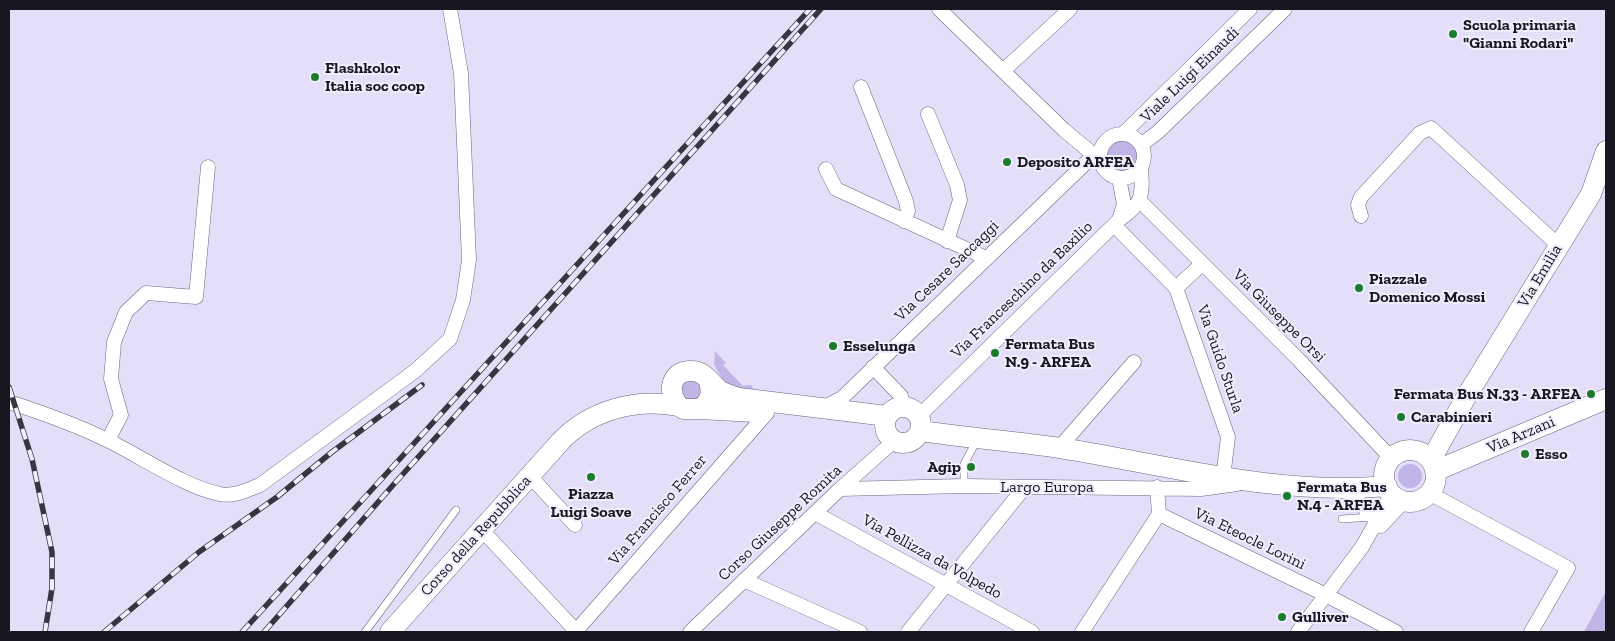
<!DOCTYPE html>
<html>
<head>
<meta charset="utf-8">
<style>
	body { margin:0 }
	#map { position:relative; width:1615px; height:641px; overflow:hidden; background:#e4def9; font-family:"Zilla Slab",serif }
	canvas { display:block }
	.frame { position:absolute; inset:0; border:10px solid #18161f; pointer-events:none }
</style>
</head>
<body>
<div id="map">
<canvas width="1615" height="641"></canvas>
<div class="frame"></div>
</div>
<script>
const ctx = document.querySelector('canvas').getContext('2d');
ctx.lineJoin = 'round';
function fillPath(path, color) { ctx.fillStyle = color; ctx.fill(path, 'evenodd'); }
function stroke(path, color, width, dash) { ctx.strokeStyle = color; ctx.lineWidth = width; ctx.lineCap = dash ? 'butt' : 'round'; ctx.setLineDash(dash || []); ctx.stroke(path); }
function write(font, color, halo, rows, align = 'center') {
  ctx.font = font + ' "Zilla Slab",serif'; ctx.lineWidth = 4; ctx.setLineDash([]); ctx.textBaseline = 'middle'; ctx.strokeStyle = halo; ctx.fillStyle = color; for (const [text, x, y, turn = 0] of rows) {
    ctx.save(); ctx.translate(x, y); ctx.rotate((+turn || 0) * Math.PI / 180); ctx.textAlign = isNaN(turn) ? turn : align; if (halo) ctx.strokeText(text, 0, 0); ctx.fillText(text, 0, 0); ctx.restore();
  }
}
fillPath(new Path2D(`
	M1106 156a16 16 0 1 1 32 0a16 16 0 1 1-32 0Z
	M715,351L726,363L723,365L743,386L751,385L756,392L747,391L724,383L714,364Z
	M691,379L702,384V399L684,401L681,385Z
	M1398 476a12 12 0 1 1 24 0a12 12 0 1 1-24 0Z
	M1606,591V632H1584Z`), '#c0b5e6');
const lane = new Path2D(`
	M964,486V464L977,440
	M1342,519L1371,517
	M365,632L456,510`);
const street = new Path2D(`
	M939,9L1064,130L1094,155L1100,156
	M1004,70L1070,9
	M861,87L906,201L908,211L904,221
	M928,114L957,185L960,200L947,241
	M1123,134L1250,9
	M1100 156a22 22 0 1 1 44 0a22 22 0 1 1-44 0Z
	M1141,145L1158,132L1285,9
	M826,169L836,189L986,258
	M1140,201L1298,359L1391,458
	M1361,216L1358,205L1361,197L1420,133L1431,128L1558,245
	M1119,220C1143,204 1143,195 1141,167
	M1114,225L1176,288
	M1202,264L1176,288L1228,437L1223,478
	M873,367L901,396L904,407
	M9,402C43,413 77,425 109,441C140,456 187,488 220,494C234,497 247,490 260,485L415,371L450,339L463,300L469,260L461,73L450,9
	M823,408L842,398L1094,155
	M919,416L1119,220L1124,204L1119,178
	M108,440L121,415L111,379L114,342L126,312L146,293L196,297L208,167
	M1059,448L1134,362
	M530,476L575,525
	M840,489L964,486L1201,489L1237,484
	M1348,490L1377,522
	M1429,493L1568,568L1531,632
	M815,513L1032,632
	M1159,514L1326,595L1396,632
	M1381,526L1404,501
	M482,530L577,632
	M744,580L860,632
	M576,631L767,413
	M690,632L840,489L894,441
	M908,632L1024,488
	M1082,632L1159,514L1157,487
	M1298,632L1362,547L1392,494`);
const secondary = new Path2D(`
	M708,379C713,392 711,401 700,409H683C666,399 668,369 692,371C705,371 711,384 720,391C726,394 732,396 739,398L887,416
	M885 425a18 18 0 1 1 36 0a18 18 0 1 1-36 0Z
	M700,409L755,412
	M921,431C967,438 1014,441 1060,448C1168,465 1276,496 1387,486
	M1384 476a26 26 0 1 1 52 0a26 26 0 1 1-52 0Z
	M1431,460L1466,397L1591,194L1606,151
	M1435,471L1606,399
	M390,632L560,442C590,410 636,398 678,406`);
stroke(lane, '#6b667e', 8);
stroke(street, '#6b667e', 15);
stroke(secondary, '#6b667e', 21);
stroke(lane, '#fff', 7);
stroke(street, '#fff', 14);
stroke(secondary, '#fff', 20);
const rail = new Path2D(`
	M9,387L32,459L52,552V588L45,632
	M104,632L199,552L277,497L332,452L422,385
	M242,632L810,9
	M264,632L394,484L821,9`);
stroke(rail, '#373540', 5.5);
stroke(rail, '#f0edfd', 4, [11]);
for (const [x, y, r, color] of [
	[1453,34,5,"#1b7b2c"],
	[315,77,5,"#1b7b2c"],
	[1007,162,5,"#1b7b2c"],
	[1359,288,5,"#1b7b2c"],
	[833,346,5,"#1b7b2c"],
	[995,353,5,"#1b7b2c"],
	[1591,394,5,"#1b7b2c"],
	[1401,417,5,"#1b7b2c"],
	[1525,454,5,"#1b7b2c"],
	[971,467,5,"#1b7b2c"],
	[591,477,5,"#1b7b2c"],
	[1287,496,5,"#1b7b2c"],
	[1282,617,5,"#1b7b2c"]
]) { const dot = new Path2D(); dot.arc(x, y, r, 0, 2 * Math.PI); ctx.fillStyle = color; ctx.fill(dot); stroke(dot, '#f0edfd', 2); }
write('bold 16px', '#18161f', '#f0edfd', [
	["Scuola primaria",1463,25],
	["\"Gianni Rodari\"",1463,43],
	["Flashkolor",325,68],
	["Italia soc coop",325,86],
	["Deposito ARFEA",1017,162],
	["Piazzale",1369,279],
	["Domenico Mossi",1369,297],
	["Fermata Bus",1005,344],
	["N.9 - ARFEA",1005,362],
	["Esselunga",843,346],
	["Fermata Bus N.33 - ARFEA",1581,394,"right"],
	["Carabinieri",1411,417],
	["Esso",1535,454],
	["Agip",961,467,"right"],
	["Fermata Bus",1297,487],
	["N.4 - ARFEA",1297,505],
	["Piazza",591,494,"center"],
	["Luigi Soave",591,512,"center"],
	["Gulliver",1292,617]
], 'left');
write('16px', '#18161f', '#f0edfd', [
	["Viale Luigi Einaudi",1190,75,-44],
	["Via Cesare Saccaggi",947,271,-44],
	["Via Emilia",1540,276,-59],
	["Via Franceschino da Baxilio",1022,290,-44],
	["Via Giuseppe Orsi",1279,316,45],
	["Via Guido Sturla",1220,359,71],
	["Via Arzani",1521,435,-23],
	["Largo Europa",1047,487],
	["Via Francisco Ferrer",658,510,-49],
	["Corso Giuseppe Romita",780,523,-43],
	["Corso della Repubblica",476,536,-48],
	["Via Eteocle Lorini",1250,539,26],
	["Via Pellizza da Volpedo",932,557,29]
]);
</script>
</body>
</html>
